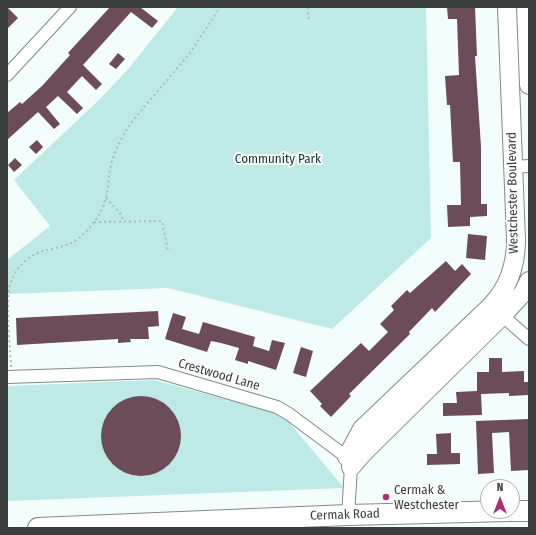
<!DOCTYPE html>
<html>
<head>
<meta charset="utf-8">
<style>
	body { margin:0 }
	#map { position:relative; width:536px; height:535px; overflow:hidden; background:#f2fdfc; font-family:"Fira Sans Condensed",sans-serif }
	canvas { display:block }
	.frame { position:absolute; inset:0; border:8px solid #393d3c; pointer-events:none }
	.north { position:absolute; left:480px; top:479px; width:40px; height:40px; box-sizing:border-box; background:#fff; border:1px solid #b0b1b1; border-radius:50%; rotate:0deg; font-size:11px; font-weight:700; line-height:16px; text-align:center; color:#393d3c }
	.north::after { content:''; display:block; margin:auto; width:14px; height:18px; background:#b32c6f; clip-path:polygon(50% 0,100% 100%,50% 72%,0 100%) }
</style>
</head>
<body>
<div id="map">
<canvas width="536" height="535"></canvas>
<div class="frame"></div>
<div class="north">N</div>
</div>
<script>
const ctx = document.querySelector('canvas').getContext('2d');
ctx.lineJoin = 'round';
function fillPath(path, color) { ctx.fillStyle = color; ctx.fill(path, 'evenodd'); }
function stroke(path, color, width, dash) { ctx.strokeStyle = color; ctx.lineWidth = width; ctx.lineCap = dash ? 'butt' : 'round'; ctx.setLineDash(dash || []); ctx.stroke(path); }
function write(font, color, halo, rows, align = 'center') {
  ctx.font = font + ' "Fira Sans Condensed",sans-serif'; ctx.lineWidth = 4; ctx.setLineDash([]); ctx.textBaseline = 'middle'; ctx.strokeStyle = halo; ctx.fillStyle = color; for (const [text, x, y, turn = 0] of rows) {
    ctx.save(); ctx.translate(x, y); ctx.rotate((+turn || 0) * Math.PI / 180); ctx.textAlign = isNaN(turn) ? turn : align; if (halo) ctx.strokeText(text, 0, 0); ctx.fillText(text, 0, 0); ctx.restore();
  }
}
fillPath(new Path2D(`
	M178,7H426L431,238L332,329L168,288L7,294V260L50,226L14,180L101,98L129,68Z
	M154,380L283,415L344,488L7,501V386Z`), '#bdeae6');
fillPath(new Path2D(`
	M7,7L18,18L7,29Z
	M110,7H140L158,21L152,28L131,12L83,65L102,84L96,90L82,76L67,92L83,108L77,114L58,96L46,107L60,124L54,129L38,112L7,140V113L20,102L22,104L42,86L70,55L68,53Z
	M447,7H475L477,56H475L481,147V204H487V216L470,217V226L448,227L447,205H461L460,162H453L450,105H447L445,76L459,75L457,19H448Z
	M118,53L125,59L116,69L109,64Z
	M37,140L43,147L36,154L29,147Z
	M15,158L22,165L14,172L8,165Z
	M468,234L487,236L485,260L466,258Z
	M446,261L455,271L462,264L471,274L435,312L432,308L409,332L410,334L349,394L351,396L331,417L320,406L322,404L310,391L361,343L369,351L388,332L380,324L394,310L391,306L407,290L410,293Z
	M158,311L159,326L148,327L149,339H130L131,342L118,343V339L17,345L16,318Z
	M173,313L186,317L182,329L199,334L203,322L255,337L253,346L269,351L272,340L285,343L276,370L248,361V364L235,360L239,348L221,343L211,341L207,352L165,339Z
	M301,347L313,351L306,377L293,373Z
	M489,358H502V372L524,371V382H529V395L509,396V393L481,394L482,415L443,416V403H457L456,392L477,391V372H489Z
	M101 436a40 40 0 1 1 80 0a40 40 0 1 1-80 0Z
	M529,419V470L511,471L509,432L492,433L494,473L478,474L476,421Z
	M451,433V453H460V464L427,465V454H437L436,434Z`), '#6c4c58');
const street = new Path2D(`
	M7,75L70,7
	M513,167L529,166
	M497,311L529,339
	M7,377L158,372L277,407L289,414L348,458L351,467L348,515`);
const secondary = new Path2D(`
	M526,7L529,85
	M347,457L362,429L491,306C509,287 516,265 516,240L507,7
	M351,467L364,452L502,316L523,293L529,281`);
const primary = new Path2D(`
	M512,511H529
	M38,528L348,515L509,511`);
stroke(street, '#808a89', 14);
stroke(secondary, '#808a89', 20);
stroke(primary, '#808a89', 22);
stroke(new Path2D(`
	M308,7L309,22
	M106,198L120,213L124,222
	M94,222L162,221L168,251
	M11,367C10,342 6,315 9,290C11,274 24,257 40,252C49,249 60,248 69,244C81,239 92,226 99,215C109,199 107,182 111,165C115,150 122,137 130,124L190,53L220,7`), '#b2bab9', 2, [2, 3]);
stroke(street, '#fff', 12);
stroke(secondary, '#fff', 18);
stroke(primary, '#fff', 20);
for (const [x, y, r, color] of [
	[386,497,4,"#b32c6f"]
]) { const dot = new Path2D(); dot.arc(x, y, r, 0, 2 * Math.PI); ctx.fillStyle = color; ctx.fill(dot); stroke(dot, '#fff', 1.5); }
write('13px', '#0a3633', '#fff', [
	["Community Park",278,159]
]);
write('13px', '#393d3c', '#fff', [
	["Westchester Boulevard",513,193,-91],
	["Crestwood Lane",219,375,16],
	["Cermak Road",345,515,-2]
]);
write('13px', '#393d3c', '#fff', [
	["Cermak &",394,490],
	["Westchester",394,505]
], 'left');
</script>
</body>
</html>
